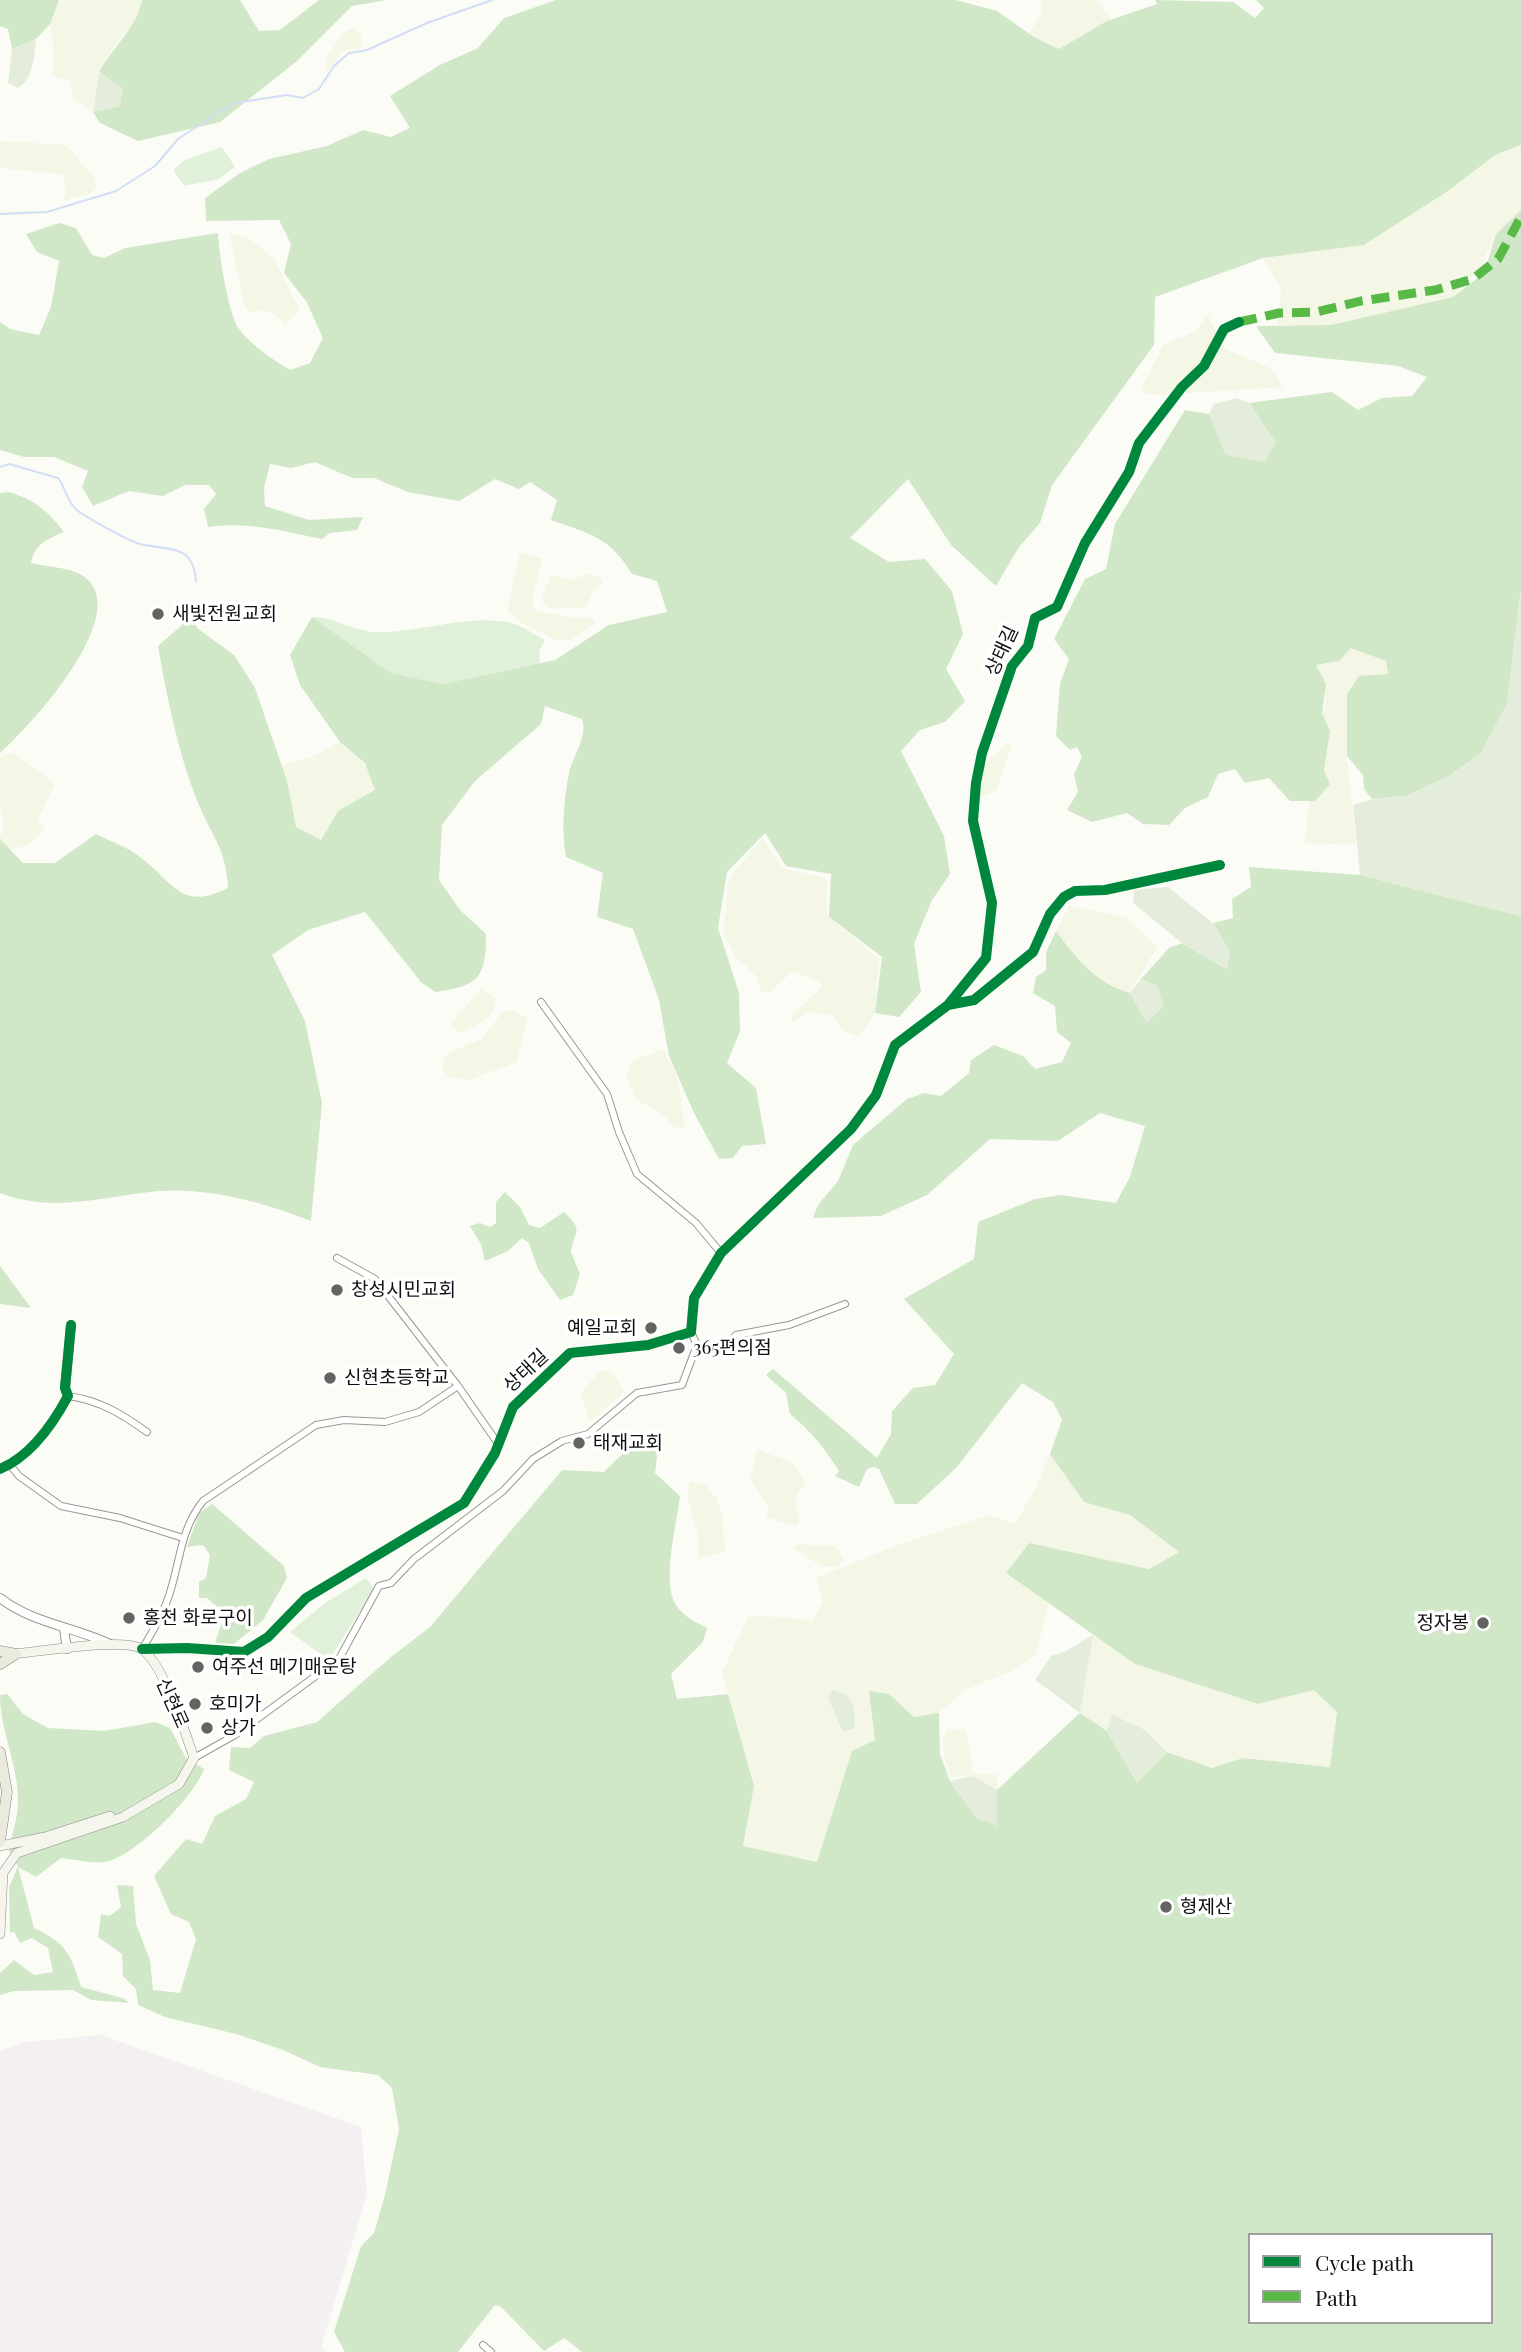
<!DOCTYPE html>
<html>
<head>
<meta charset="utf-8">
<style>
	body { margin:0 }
	#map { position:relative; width:1521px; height:2352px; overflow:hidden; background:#fcfcf7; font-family:"Playfair Display",serif }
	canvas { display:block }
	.legend { position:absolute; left:1248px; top:2233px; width:245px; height:91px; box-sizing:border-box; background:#fff; border:2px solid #a0a0a0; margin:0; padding:9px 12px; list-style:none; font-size:21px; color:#111 }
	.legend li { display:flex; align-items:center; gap:14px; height:35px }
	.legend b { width:35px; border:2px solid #a0a0a0 }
</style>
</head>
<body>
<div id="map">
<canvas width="1521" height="2352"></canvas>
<ul class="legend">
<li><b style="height:9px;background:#00873e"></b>Cycle path</li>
<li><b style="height:9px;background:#58b947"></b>Path</li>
</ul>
</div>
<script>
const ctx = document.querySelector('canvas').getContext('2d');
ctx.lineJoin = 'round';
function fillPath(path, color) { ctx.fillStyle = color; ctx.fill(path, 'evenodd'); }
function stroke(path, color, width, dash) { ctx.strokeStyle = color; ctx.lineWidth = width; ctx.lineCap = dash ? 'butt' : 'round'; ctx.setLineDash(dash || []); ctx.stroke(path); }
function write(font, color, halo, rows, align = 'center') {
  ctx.font = font + ' "Playfair Display","Noto Sans KR",serif'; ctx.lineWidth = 7; ctx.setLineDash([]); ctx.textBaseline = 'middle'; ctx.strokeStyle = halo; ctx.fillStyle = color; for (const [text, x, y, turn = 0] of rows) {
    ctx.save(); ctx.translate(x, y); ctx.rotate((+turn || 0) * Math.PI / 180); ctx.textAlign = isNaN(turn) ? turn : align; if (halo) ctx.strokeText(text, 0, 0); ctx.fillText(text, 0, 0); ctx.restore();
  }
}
fillPath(new Path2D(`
	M101,2035L361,2127L367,2194L321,2347L327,2352H0V2051L25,2042Z`), '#f4f0f2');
fillPath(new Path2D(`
	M59,0H142L139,19L116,43L99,71L93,112L73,99L71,81L52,76L54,54L50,24Z
	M1041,0H1096L1112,19L1059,49L1029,34L1042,11Z
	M355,27L361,35V47L341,52L327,72L326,58L344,32Z
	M0,141L66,145L95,178L97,188L90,194L64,200L66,187L62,174L0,168Z
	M1521,145V210L1496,234L1479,270L1453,297L1331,325H1277L1281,288L1263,258L1364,245L1448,191L1495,155Z
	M229,233L248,238L274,258L300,310L285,325L275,315L262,310L250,313L245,308Z
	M1208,315L1225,349L1270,368L1283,387L1153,395L1140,391L1164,344L1195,332Z
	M520,553L542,559L532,601L534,610L571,618H592L595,623L571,639L559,641L523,624L507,611Z
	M588,573L600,578L603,583L596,587L585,608H549L543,604L542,598L551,575L572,580Z
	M1351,647L1386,661L1388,675L1347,694V756L1356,845L1304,843L1310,801H1315L1324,771L1330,732L1322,713L1326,698L1316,665L1339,661Z
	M340,742L365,763L376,790L338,811L321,840L296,827L282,766L315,755Z
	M1008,742L1012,745L997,790L980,798L984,766Z
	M13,752L55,784L38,819L45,830L29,844L11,850L0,839L4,822L0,807V758Z
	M762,838L782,868L827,878V916L879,959L875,1013L859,1037L841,1030L834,1016L810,1012L793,1022L790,1017L821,988L822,983L793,971L768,994L761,991L756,977L745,964L737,960L723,933L729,878Z
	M1069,906L1126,917L1157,947L1130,993L1116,990L1086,969L1056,931Z
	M482,988L496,999L494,1011L481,1023L458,1034L450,1024Z
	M511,1010L527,1018L517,1062L469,1080L448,1077L442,1067L447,1053L482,1039L502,1012Z
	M663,1049L677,1075L685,1127L675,1128L660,1112L636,1100L626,1077L632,1061Z
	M601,1370L613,1372L624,1392L590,1422L581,1396L584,1389Z
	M757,1449L793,1463L800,1473L805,1484L797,1493L795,1502L800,1522L796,1526L766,1517L769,1509L767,1504L750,1479Z
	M1050,1454L1084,1502L1130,1515L1179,1552L1149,1569L1028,1543L1006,1573L1049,1603L1036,1654L1012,1671L964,1690L939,1713L914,1717L889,1694L875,1740L852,1751L817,1862L743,1846L754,1786L722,1672L749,1615L813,1620L823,1600L816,1578L900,1544L990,1515L1015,1524L1035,1489Z
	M689,1481L704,1484L717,1498L722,1514L725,1552L698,1558V1535L688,1500Z
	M797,1544L832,1546L838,1549L844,1559L837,1567H822L794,1548Z
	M1093,1635L1135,1664L1258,1704L1314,1690L1337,1711L1330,1767L1243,1758L1212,1768L1167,1752L1145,1730L1113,1714L1107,1731L1080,1713Z
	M966,1729L973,1773L998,1775L997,1790L973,1776L951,1777L949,1774L942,1746L946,1731Z`), '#f4f7e5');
fillPath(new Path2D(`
	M222,147L235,167L219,179L184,186L173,170L185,160Z
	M312,617C335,617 352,631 375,632C420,634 466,613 511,623C523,626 533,634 545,640L539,651L540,663L442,684L391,673Z
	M366,1578L374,1589L329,1660L290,1632L325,1603Z`), '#e1f0d9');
fillPath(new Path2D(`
	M0,0H59L50,24L36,39L12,49L8,29L0,26Z
	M142,0H240L259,31L280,30L319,0H387L352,6L297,61L220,122L138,141L100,123L93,112L120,106L122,88L99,72C113,46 137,28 142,0Z
	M556,0H956L997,11L1034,37L1059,49L1107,21L1157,4L1155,0L1233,2L1255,18L1264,8L1256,0H1521V145L1495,155L1448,191L1364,245L1263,258L1155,297L1154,345L1052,485L1040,523L1019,547L996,586L951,545L908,479L850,538L889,562L925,559L952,591L963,634L946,669L965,701L945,722L920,730L901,751L944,836L950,874L932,900L914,944L921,992L899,1017L875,1013L882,957L829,917L831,874L786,866L765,833L727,872L718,928L739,993L740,1031L727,1063L756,1088L766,1144L742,1146L733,1158L719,1159L694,1113L669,1056L659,1000L633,929L597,917L603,873L566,857C561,831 564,799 569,773C573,755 588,737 582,719L545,706L541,724L475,781L442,825L439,880L460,910L486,934C486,978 479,986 435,992L421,982L365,912L308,930L272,955L305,1021L322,1103L311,1221C266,1203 209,1187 159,1191C102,1196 56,1214 0,1193V839L23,863H55L96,834C110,841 128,847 140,857C174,882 180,912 228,888C226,848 212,837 198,803C178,753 167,698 158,646L181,626L190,608L197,628L234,655L255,688L287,781L296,827L321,840L338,811L375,790L365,763L340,742L300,685L290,655L312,617L391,673L442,684L555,660L609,625L667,612L657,581L632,574C610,537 590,534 551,520L557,500L530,482L519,489L495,479L459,501L408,492L374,478H352L315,462L291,468L270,464L264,488L265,506L309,520L363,517L357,530L330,533L322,539C283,531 248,521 208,527L204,509L216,494L209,485H185L163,496L129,491L93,506L82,487L88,471L54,457H24L0,450V322L10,329L39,335L51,307L59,261L37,252L26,234L59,223L76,228L92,255L104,258L125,248L218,233C219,254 228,313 239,329C252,346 272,359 290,370L310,363L323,338L306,301L284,273L291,244L279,220L206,221L205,198L240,173L269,159L327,146L363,130L391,137L410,128L390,96L440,65L478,48L504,18Z
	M1521,210V589L1507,704L1481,753L1449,776L1406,796L1372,799L1364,789L1363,775L1347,756V694L1359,676L1388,674L1386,661L1351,648L1339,661L1316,665L1326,684L1322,713L1330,731L1324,771L1330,784L1315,801H1290L1269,778L1245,783L1235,769L1218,774L1208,797L1185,808L1169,825L1143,824L1127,813L1092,822L1067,810L1078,792L1074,774L1082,757L1077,747L1070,750L1056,736L1060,684L1069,659L1054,639L1085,579L1106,569L1115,524L1185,410L1209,414L1226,455L1276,443L1249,403L1332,392L1358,410L1382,398L1412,396L1427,377L1398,366L1275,353L1256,326L1331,325L1453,297L1484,273L1496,234Z
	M10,492C36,501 48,511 64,532C47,539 35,544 31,563C46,567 71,567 83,576C136,611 30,727 0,753V493Z
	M1249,867L1360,875L1521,916V2352H582L564,2338L544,2351L501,2307L495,2305L458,2352H345L334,2332L361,2246L374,2233L385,2195L399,2129L392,2088L378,2075L320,2067L283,2050L236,2034L165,2017L138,2005L136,1989L123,1976L122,1954L98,1937L101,1914L110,1916L121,1907L117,1885L133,1886L136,1924L150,1960L153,1990L180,1993L196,1939L189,1922L171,1914L154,1876L186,1839L202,1844L215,1816L246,1799L254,1782L229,1770L231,1747L250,1748L264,1736L317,1722L391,1657L430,1627L562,1470L604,1472L643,1434H660L655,1473L680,1496C677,1524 661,1582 676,1605C684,1617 695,1622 707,1628L703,1642L671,1674L677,1699L728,1694L754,1786L743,1846L817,1862L852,1751L875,1740L869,1691L889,1694L914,1717L939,1713L940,1754L950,1781L977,1818L997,1825V1790L1080,1713L1107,1731L1137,1782L1167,1752L1212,1768L1243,1758L1330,1767L1337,1712L1314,1690L1258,1704L1135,1664L1006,1573L1029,1543L1149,1569L1179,1552L1130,1515L1084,1502L1050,1454L1062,1420L1053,1402L1022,1383L957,1467L917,1504H895L879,1469L873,1467L867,1469L859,1487L835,1476L839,1471C825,1449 810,1430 790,1414L786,1393L766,1375L773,1369L877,1458L891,1434L892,1411L913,1388L935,1385L954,1354L904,1299L974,1259L978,1222L1035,1199L1061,1195L1116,1203L1130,1177L1145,1126L1100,1113L1058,1141L990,1139L927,1195L881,1216L813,1218L818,1205L838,1181L853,1145L907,1099L924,1093L941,1096L969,1073L971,1060L994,1045L1023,1056L1035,1069L1062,1062L1071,1043L1057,1032L1055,1006L1033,993L1036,977L1046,970V952L1056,931C1076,958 1096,984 1130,993L1147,1023L1157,986L1141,979L1169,948L1182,943L1226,969L1230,952L1213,923L1233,918L1232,899L1251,887ZM1250,2235H1491V2322H1250Z
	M505,1192L520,1207L529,1225L540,1228L564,1212C585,1232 574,1230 571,1252L580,1274L573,1295L560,1300L538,1269L529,1243L522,1238L508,1251L485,1261L481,1244L470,1226L480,1223L490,1227L496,1223V1202Z
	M0,1266L31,1308L0,1304Z
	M212,1504L284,1566L287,1578L263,1620L234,1644L215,1643L225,1613L207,1598H199V1582L206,1578L210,1555L203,1545L187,1547L199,1513Z
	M7,1694L23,1714L48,1728L104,1731L155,1722L170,1728L186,1758L204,1769C194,1797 138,1853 109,1861C96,1865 74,1859 61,1858L36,1877L18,1867L34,1928C66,1943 71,1954 81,1987L122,1998L130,2003L91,2000L73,1990L14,1991L0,1995V1973L14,1960L34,1975L53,1972L48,1948L32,1938L20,1943L14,1932L10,1933L9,1887L18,1866L9,1851C11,1835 18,1818 18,1803C19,1766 0,1732 0,1695Z`), '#d0e7c8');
fillPath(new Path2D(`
	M36,39C34,56 34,78 18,88L8,83L12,49Z
	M99,72L123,88L120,106L93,112Z
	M1237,398L1249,403L1276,443L1265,462L1226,455L1209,414L1214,404Z
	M1521,589V916L1360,875L1353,805L1372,799L1406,796L1449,776L1481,753L1507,704Z
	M1168,887L1213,923L1230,952L1227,969L1182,943L1133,903L1134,890Z
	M1141,979L1157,986L1164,1006L1147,1023L1130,993Z
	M1093,1635L1080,1713L1035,1680L1051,1656L1066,1651Z
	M832,1690C856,1695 855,1707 855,1728L843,1732L828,1698Z
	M1112,1714L1145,1730L1167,1752L1137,1782L1107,1731Z
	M973,1776L997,1790V1826L977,1818L950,1781Z`), '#e4eddc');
stroke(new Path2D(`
	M0,214L47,212L116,191L155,166L178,139L234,103L287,95L303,98L319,89L334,66L349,53L367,50L427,23L492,0
	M0,467L9,464L58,478C66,488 67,502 77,510C87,518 129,541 140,544C167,551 193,542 196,581`), '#d1def3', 2);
const minor = new Path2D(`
	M541,1002L607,1094L619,1132L637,1174L696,1223L721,1253
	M948,1005L986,958L992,903L973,821L976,783L982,753L1012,666L1028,646L1035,618L1057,607L1085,543L1129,472L1139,443L1182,387L1204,366L1224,329L1239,322
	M337,1258L375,1279L458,1386L499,1445
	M694,1354L731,1341L736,1335L789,1325L845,1304
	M10,1465L19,1476L61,1506L120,1518L183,1538
	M0,1469C31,1456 53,1424 68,1396C99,1400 122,1414 147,1432
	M142,1649L187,1648L244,1652L268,1637L306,1598L464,1503L495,1453L513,1407L570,1353L648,1345L691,1332L694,1298L721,1253L851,1129L876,1095L895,1045L948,1005L974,1000L1033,952L1050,914L1064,897L1075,891L1105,890L1220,865
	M142,1649C154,1630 165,1611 171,1589C181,1556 181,1529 203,1501L316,1425L344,1420L385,1422L419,1412L458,1386
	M194,1758L235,1735L339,1659L379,1586L391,1583L414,1559L503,1491L533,1459L562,1441L588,1434L637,1393L682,1385L697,1345L691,1332
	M483,2345L491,2352`);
const tertiary = new Path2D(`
	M68,1396L65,1388L71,1325
	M0,1598C32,1623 74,1627 110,1644
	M64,1629L67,1649`);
const secondary = new Path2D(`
	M0,1846L45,1837L110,1816
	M0,1934L3,1873L17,1853L123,1817L179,1784L194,1758C185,1732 163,1661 140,1648C120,1638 39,1652 12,1654`);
const primary = new Path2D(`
	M0,1651L16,1654
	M0,1664L16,1654
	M0,1752L7,1792L0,1841`);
stroke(minor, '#979795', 8);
stroke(tertiary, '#979795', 10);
stroke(secondary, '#8d8d8b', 10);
stroke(primary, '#848482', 11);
stroke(minor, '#fffffe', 6);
stroke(tertiary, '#fffffe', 8);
stroke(secondary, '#f4f5ec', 9);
stroke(primary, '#ebebdd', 10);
stroke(new Path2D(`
	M1239,322L1279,313L1316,312L1361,301L1435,290L1473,279L1498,259L1521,217`), '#58b947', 9, [18, 9]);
stroke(new Path2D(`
	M948,1005L986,958L992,903L973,821L976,783L982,753L1012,666L1028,646L1035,618L1057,607L1085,543L1129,472L1139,443L1182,387L1204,366L1224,329L1239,322
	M0,1469C31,1456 53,1424 68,1396L65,1388L71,1325
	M142,1649L187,1648L244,1652L268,1637L306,1598L464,1503L495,1453L513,1407L570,1353L648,1345L691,1332L694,1298L721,1253L851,1129L876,1095L895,1045L948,1005L974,1000L1033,952L1050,914L1064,897L1075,891L1105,890L1220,865`), '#00873e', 10);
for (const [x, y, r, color] of [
	[158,614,7,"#636362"],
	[337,1290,7,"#636362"],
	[651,1328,7,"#636362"],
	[679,1348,7,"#636362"],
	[330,1378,7,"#636362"],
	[579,1443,7,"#636362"],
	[129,1618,7,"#636362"],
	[1483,1623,7,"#636362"],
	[198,1667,7,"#636362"],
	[195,1704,7,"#636362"],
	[207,1728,7,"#636362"],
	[1166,1907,7,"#636362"]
]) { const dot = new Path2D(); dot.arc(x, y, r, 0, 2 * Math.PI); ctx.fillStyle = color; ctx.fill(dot); stroke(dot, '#fff', 2.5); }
write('19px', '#111', '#fff', [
	["새빛전원교회",172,614],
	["창성시민교회",351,1290],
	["예일교회",637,1328,"right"],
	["365편의점",693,1348],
	["신현초등학교",344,1378],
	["태재교회",593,1443],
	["홍천 화로구이",143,1618],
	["정자봉",1469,1623,"right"],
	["여주선 메기매운탕",212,1667],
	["호미가",209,1704],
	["상가",221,1728],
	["형제산",1180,1907]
], 'left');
write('19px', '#111', '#fff', [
	["상태길",1002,651,-65],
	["상태길",526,1371,-43],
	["신현로",172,1703,66]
]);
</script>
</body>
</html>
